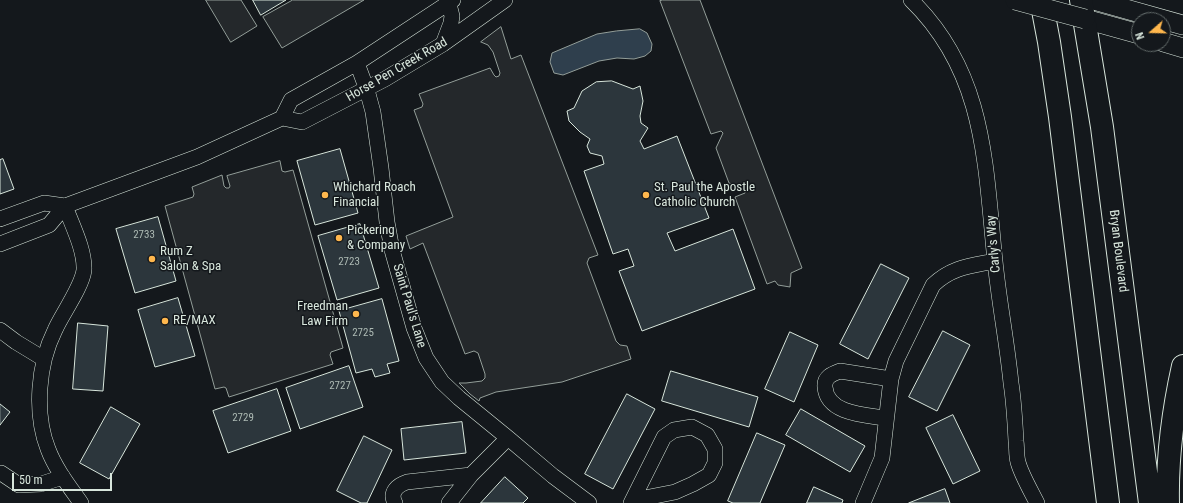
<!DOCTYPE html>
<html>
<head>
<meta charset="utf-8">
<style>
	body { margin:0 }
	#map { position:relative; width:1183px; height:503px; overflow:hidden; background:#14181c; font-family:"Roboto Condensed",sans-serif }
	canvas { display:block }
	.north { position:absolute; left:1131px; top:12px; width:40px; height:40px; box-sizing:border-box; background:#14181c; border:1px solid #626a69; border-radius:50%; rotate:250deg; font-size:11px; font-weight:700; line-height:16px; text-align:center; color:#d8e6dc }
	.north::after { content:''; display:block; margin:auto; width:14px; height:18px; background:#ffb74d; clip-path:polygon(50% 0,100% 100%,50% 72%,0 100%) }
	.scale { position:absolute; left:12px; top:473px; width:100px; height:18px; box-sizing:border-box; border:2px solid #d8e6dc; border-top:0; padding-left:5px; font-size:12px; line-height:14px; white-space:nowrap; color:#d8e6dc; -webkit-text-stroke:3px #14181c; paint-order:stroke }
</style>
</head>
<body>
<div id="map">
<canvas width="1183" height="503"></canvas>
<div class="north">N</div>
<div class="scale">50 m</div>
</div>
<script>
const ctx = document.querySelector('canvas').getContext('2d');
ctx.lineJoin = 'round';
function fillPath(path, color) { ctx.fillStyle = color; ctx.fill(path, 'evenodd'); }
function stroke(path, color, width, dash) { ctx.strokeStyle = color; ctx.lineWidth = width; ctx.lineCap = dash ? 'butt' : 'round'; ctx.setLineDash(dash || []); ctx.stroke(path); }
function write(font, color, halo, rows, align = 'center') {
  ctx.font = font + ' "Roboto Condensed",sans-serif'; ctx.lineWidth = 3; ctx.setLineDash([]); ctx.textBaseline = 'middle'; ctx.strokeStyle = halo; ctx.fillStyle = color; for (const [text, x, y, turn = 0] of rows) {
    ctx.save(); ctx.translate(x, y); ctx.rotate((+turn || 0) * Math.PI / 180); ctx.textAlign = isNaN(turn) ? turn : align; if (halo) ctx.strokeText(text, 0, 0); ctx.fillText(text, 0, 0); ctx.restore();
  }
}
const parking = new Path2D(`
	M206,0H241L257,26L231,42Z
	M293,0H364L282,48L263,17Z
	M663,0H700L802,268L791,273L790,287L778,285L775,281L767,284L735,197L745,193V190L729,183L716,148L723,133L721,131L711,134L660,1Z
	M501,27L511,59L521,55L598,255L589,258L587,263L616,341L620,345L627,346L631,359L562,382L496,392L480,398L479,401L470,394L459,383H466L482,381L485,378V374L478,353L474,351L465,354L423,243L410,249L406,236L453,217L414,110L422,107L423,104L419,94L490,68L494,75L496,77L499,76L500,73L493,52L488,45L481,42Z
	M280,161L282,171L285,172L293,170L343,348L331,352L330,355L333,364L229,397L226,388L224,387L215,389L165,206L193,197L194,194L192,187L222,175L224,186L226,188H229L230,186L227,176Z`);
fillPath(parking, '#24282b');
stroke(parking, '#939e99', 1);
const water = new Path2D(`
	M640,29L647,33L652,44L651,51L645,56L634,59L617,58L599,61L563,75L554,73L550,62L552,53L597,34L616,31Z`);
fillPath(water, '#2f3f4d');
stroke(water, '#939e99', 1);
const building = new Path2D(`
	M253,0H286L261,15Z
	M612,81L633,89L640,86L643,101L640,116L641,123L648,128L640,141L644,149L677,136L709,218L667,233L675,251L733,229L755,289L642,331L619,271L634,266L628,249L613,254L584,171L604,164L602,156L590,153L587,146L590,139L580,132L569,121L567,111L574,108L582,91L596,82Z
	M340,149L358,213L315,225L297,161Z
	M3,159L14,189L0,194V160Z
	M158,217L176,281L135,293L116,229Z
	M360,224L379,288L337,300L318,236Z
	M881,264L909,278L868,359L840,344Z
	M178,298L195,356L155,367L138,310Z
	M382,299L399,361L387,364L390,373L375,377L372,369L356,373L339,311Z
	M78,323L108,326L103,391L73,389Z
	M943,331L970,345L937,411L909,397Z
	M790,332L818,345L794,402L765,389Z
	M349,366L363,407L300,429L286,388Z
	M671,371L758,397L749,427L662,401Z
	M277,389L291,431L228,453L213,411Z
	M627,394L655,409L613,489L585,474Z
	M0,404L10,412L0,425Z
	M111,407L140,424L109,479L80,463Z
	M801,409L865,446L850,472L786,435Z
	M953,415L980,471L953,484L926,428Z
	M462,422L466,453L404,460L401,429Z
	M757,433L785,445L760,503H733L728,501Z
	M364,436L392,450L367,503H361L337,491Z
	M505,477L528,498L523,503H481Z
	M814,487L843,500L842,503H807Z
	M945,489L950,503H909Z`);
fillPath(building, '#2c363c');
stroke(building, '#d8e6dc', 1);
const minor = new Path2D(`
	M911,0C986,73 985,164 995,261C999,302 1007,342 1011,383C1014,402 1015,422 1016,441C1017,447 1016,455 1018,462C1021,474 1031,491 1037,503
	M443,44L451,23L452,16L448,0
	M357,63L367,90L373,112L381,168L387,222L392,250L414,328L426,358L442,382L459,398L508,438L553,476L589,503
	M282,118L291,100L357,63L453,0
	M65,206C72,225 85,250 84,270C82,287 62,314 55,330C38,364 34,413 48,449C55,468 69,486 81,503
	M0,219L44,203L65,206L197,157L282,118L302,122L385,79L443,44L505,0
	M0,244L49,225L65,206
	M0,330L16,342L44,359
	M885,418C865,415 827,414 825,387C824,377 832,374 840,371L891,379
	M1,473L19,485L41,484L63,477
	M395,503C389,492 398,485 407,482L471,475
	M449,503L471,475L508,438
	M631,503L664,437L674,430L692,427L707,435L715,449V463L709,475L693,484L675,492L634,500
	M863,503L882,458L891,379L896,361L933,285C952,267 970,266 995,261`);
const major = new Path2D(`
	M1094,0L1183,25
	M1085,19L1139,34
	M1163,42L1183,48`);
const highway = new Path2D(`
	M1041,0L1049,42L1060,117L1108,503
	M1081,0L1102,127L1150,503
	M1168,503C1167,456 1173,411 1183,366`);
stroke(minor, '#d8e6dc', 16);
stroke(major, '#d8e6dc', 20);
stroke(highway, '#d8e6dc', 24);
stroke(minor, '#14181c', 15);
stroke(major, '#14181c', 19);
stroke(highway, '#14181c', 22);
const majorBridge = new Path2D(`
	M1015,0L1085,19`);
stroke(majorBridge, '#d8e6dc', 20, []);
stroke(majorBridge, '#14181c', 19);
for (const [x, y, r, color] of [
	[325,195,4,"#ffb74d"],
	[646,195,4,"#ffb74d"],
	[339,238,4,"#ffb74d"],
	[152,259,4,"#ffb74d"],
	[356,314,4,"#ffb74d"],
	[165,321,4,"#ffb74d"]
]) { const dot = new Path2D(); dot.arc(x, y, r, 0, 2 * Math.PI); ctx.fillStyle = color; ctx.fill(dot); stroke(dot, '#14181c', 1.5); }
write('11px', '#adbab4', null, [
	["2733",144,235],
	["2723",349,262],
	["2725",363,333],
	["2727",340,386],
	["2729",243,418]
]);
write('13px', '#d8e6dc', '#14181c', [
	["Horse Pen Creek Road",397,70,-30],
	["Carly's Way",994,244,-95],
	["Bryan Boulevard",1118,251,83],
	["Saint Paul's Lane",409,306,73]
]);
write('13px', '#d8e6dc', '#14181c', [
	["Whichard Roach",333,188],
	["Financial",333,203],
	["St. Paul the Apostle",654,188],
	["Catholic Church",654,203],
	["Pickering",347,231],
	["& Company",347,246],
	["Rum Z",160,252],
	["Salon & Spa",160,267],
	["Freedman",348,307,"right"],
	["Law Firm",348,322,"right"],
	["RE/MAX",173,321]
], 'left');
</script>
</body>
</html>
